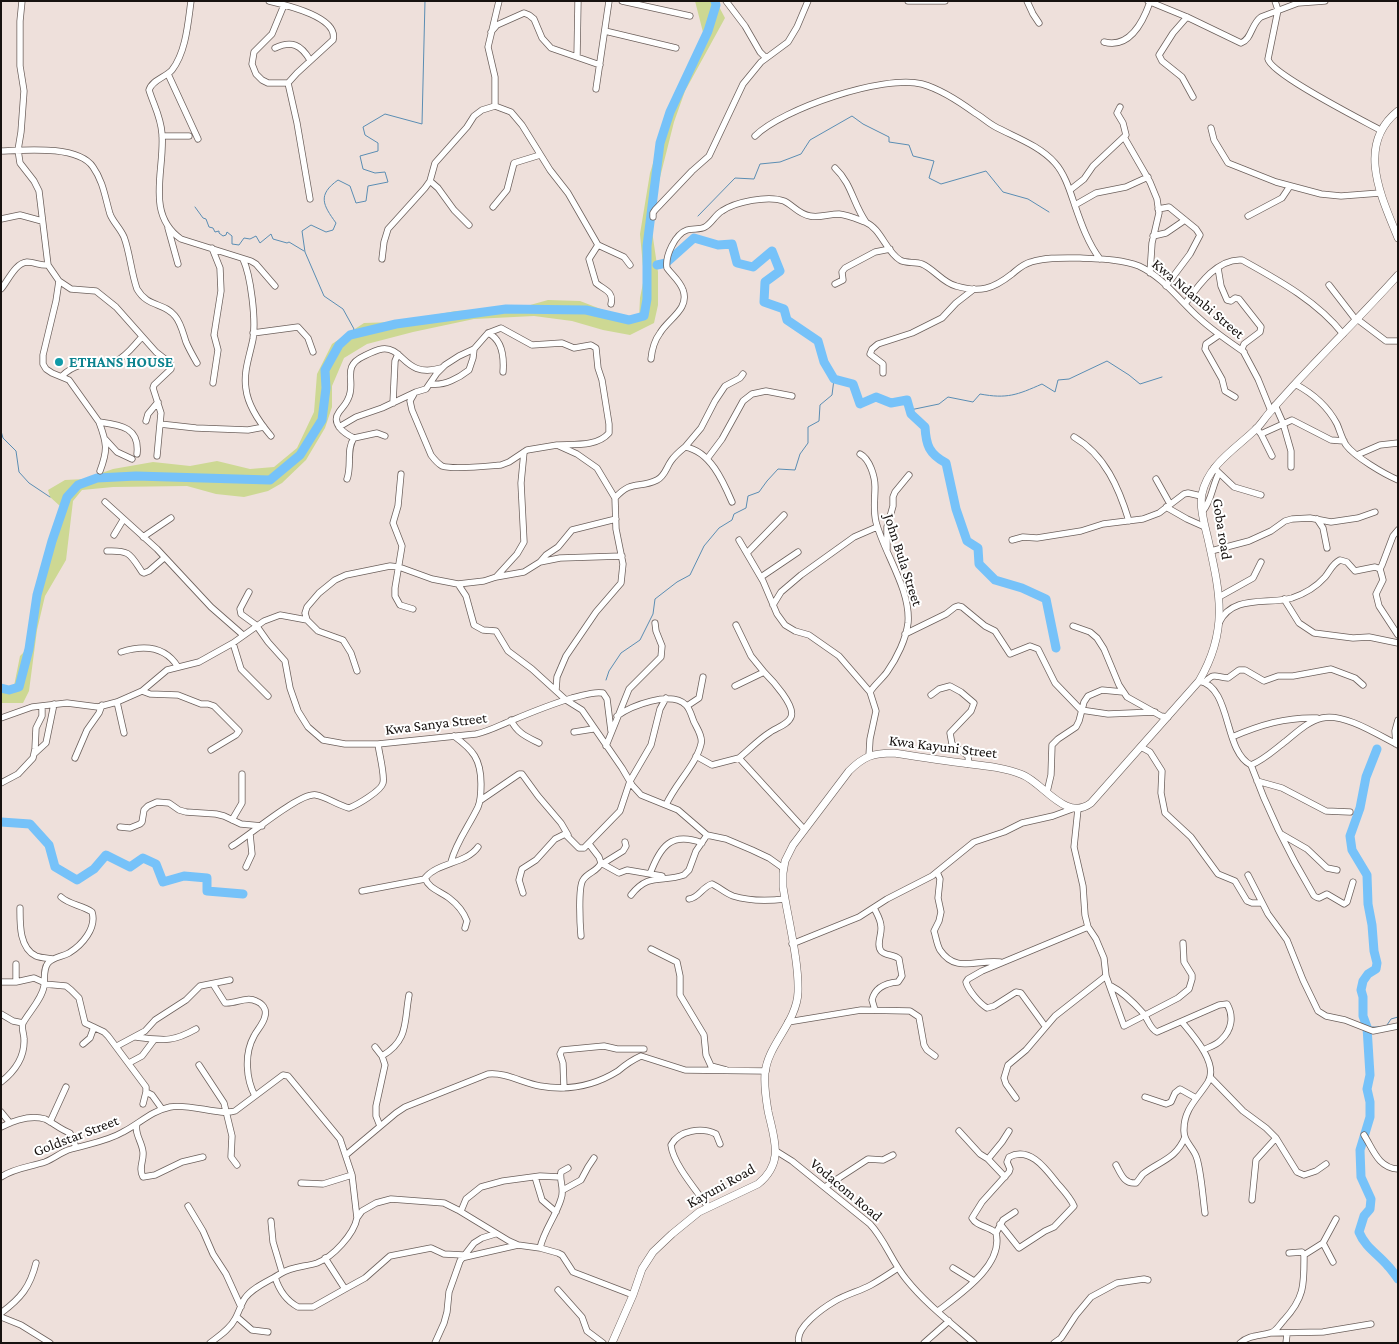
<!DOCTYPE html>
<html>
<head>
<meta charset="utf-8">
<style>
	body { margin:0 }
	#map { position:relative; width:1399px; height:1344px; overflow:hidden; background:#eee0db; font-family:"Crimson Pro",serif }
	canvas { display:block }
	.frame { position:absolute; inset:0; border:2px solid #171210; pointer-events:none }
</style>
</head>
<body>
<div id="map">
<canvas width="1399" height="1344"></canvas>
<div class="frame"></div>
</div>
<script>
const ctx = document.querySelector('canvas').getContext('2d');
ctx.lineJoin = 'round';
function fillPath(path, color) { ctx.fillStyle = color; ctx.fill(path, 'evenodd'); }
function stroke(path, color, width, dash) { ctx.strokeStyle = color; ctx.lineWidth = width; ctx.lineCap = dash ? 'butt' : 'round'; ctx.setLineDash(dash || []); ctx.stroke(path); }
function write(font, color, halo, rows, align = 'center') {
  ctx.font = font + ' "Crimson Pro",serif'; ctx.lineWidth = 4; ctx.setLineDash([]); ctx.textBaseline = 'middle'; ctx.strokeStyle = halo; ctx.fillStyle = color; for (const [text, x, y, turn = 0] of rows) {
    ctx.save(); ctx.translate(x, y); ctx.rotate((+turn || 0) * Math.PI / 180); ctx.textAlign = isNaN(turn) ? turn : align; if (halo) ctx.strokeText(text, 0, 0); ctx.fillText(text, 0, 0); ctx.restore();
  }
}
fillPath(new Path2D(`
	M695,1H716L725,18L685,91L674,122L650,217L658,272V305L654,323L630,335L603,330L572,321L534,316L474,319L413,332L367,344L344,358L332,386V407L325,428L306,460L282,483L268,491L244,497L216,494L187,486L113,487L82,490L73,501L66,560L45,596L37,630L29,691L23,703H1V689L13,691L20,656L30,646L36,597L48,563V551L55,538L60,506L50,497L48,490L65,480L85,479L113,469L153,462L190,466L217,461L250,469L274,467L297,448L314,412L317,374L332,344L364,323L395,322L456,311L523,307L548,300L580,301L624,318L639,319L640,298L644,278L640,234L650,173L665,125L678,93L705,40Z`), '#cdd893');
stroke(new Path2D(`
	M195,207L203,218L206,219L209,227L213,228L215,232L219,231V233L223,236L226,235L227,232L232,236V244L239,245L244,238L250,239L256,236L260,243L271,234L273,239L287,243L289,242L304,251
	M698,216L735,178L754,179L760,164L780,162L801,154L810,140L852,116L863,124L889,137V142L909,145L913,156L934,161L929,178L941,184L986,171L1003,192L1028,199L1049,212
	M350,335L354,329L343,309L324,296L305,252L302,231L311,225L326,232L333,230L336,223C323,205 317,195 338,180L350,186L356,203L366,201L368,186L388,182L385,172L375,173L363,169L360,156L378,151V143L365,135L363,127L385,114L422,124L425,1
	M910,410L939,404L948,397L973,402L980,394C1007,399 1017,395 1042,384L1055,392L1058,380L1069,379L1107,361L1129,375L1140,384L1162,377
	M1,431L3,438L16,451L19,472L29,483L50,497
	M606,680L609,671L621,653L640,640L653,614L655,599L677,582L690,575L704,546L719,528L732,520L734,514L746,508L748,496L759,492L767,481L778,469L795,470L800,454L808,443V427L819,421L820,405L832,395L834,379
	M1387,1025L1391,1019L1398,1017
	M1368,1027H1379`), '#5a8db3', 1);
stroke(new Path2D(`
	M657,265L666,263L694,238L718,245L732,244L737,263L753,267L772,251L780,271L765,282L764,302L784,309L787,320L818,341L824,362L834,379L853,384L860,404L876,397L891,403L907,400L911,414L925,427C926,445 929,454 946,463L956,509L967,541L978,548L979,564L995,580L1022,588L1046,599L1056,648
	M1,688L9,690L19,687L29,649L37,595L52,541L67,497L78,485L97,478L136,476L270,480L300,455L322,420L326,388L325,370L339,345L350,335L396,324L506,309L586,310L629,320L644,316L647,299V246L660,143L670,112L708,31L716,5L715,1
	M1377,749L1366,777L1360,808L1350,836L1352,850L1367,875L1368,904L1372,925L1374,951L1377,963L1376,969L1368,974L1363,981L1361,990L1363,997V1016L1367,1027L1370,1075L1367,1089L1370,1102V1117L1360,1150L1361,1177L1371,1199L1370,1209L1364,1216L1359,1232C1365,1247 1378,1254 1388,1266C1392,1270 1395,1275 1398,1279
	M1,822L30,824L49,845L55,867L77,880L94,869L106,855L130,867L143,858L156,864L163,882L184,876L207,878V891L243,894`), '#76c2f9', 9);
const minor = new Path2D(`
	M22,1L20,21V66L24,91L21,132L18,150L20,163L34,181L39,191L48,265L59,281L56,301L43,355V364L46,369L52,373L69,380L99,422C120,425 140,427 137,454
	M191,1C188,23 186,52 172,70C166,77 152,80 149,90C154,106 161,117 162,134C165,170 145,214 181,239L251,261L256,264L275,286
	M269,1C286,5 339,17 333,40L297,73L288,83L297,123L310,199
	M622,1L690,16
	M726,1L745,26L760,52L766,58
	M908,1H945
	M1027,1L1033,14L1039,23
	M1148,1L1187,17L1241,43C1252,39 1251,24 1261,17L1298,3L1325,1
	M1275,1L1278,10L1268,59C1271,74 1362,120 1380,130
	M284,5L272,34L254,52L252,64L256,74L262,80L268,83H288
	M1187,17L1173,33L1159,55L1162,61L1182,77L1193,97
	M605,31L676,48
	M491,32L497,25L524,13L529,15L534,19L542,38L551,48L600,65
	M1104,42C1130,49 1143,22 1150,2
	M275,48C292,40 301,45 310,60
	M577,57L578,1
	M168,74L198,139
	M596,89L609,1
	M495,106V77L488,47L499,1
	M1211,128L1214,140L1228,163L1276,182L1321,194L1341,196L1380,193
	M162,136H189
	M755,136C782,109 884,74 922,84C940,89 960,102 975,113C982,117 987,122 994,126C1014,137 1039,145 1055,163C1064,173 1069,188 1073,200C1080,220 1087,242 1100,259
	M1124,137L1150,182L1157,199L1159,213L1152,243L1150,273
	M1,151C25,150 78,145 93,167C103,181 105,197 110,214C113,222 120,228 124,237C130,253 131,272 137,289C148,308 164,302 175,316C181,323 183,333 186,342C189,349 193,356 197,363
	M835,168C852,184 853,204 866,222
	M430,181L438,188L454,210L469,225
	M1070,190L1084,179L1093,166L1126,135L1123,123L1117,113L1120,107
	M1075,205L1096,193L1126,187L1148,177
	M493,207L507,190L514,163L540,155
	M1158,209L1169,207L1196,229L1200,235L1190,254L1166,286
	M1248,216L1282,198L1290,186
	M653,217V213L655,210L692,171L709,156L743,84L761,62L788,42L797,27L808,1
	M1,219L20,215L42,221
	M168,228L178,264
	M1153,236L1166,233L1185,220
	M598,245L589,259L596,283C604,290 614,291 611,304
	M212,248L220,268L221,291L214,335L218,350L213,383
	M243,259C251,276 256,320 253,339C250,355 243,372 246,389C248,406 260,423 271,436
	M382,259L384,242L388,229L425,188L430,181L435,163L467,127L474,116L482,110L495,106L511,112L522,125L550,170L568,193L598,245L624,257L630,265
	M1218,268L1221,286L1227,300L1231,301L1235,298L1239,299L1261,327L1260,332L1244,344L1242,349L1258,379L1271,411
	M59,281L71,289L96,291L116,307L156,352L170,363L171,369L154,385L153,388L161,413L157,456
	M835,284L843,280L842,272L845,268L875,252L890,249
	M1329,285L1356,320
	M1,289C8,281 15,263 27,262C34,262 41,266 48,265
	M1185,304C1198,286 1217,258 1242,260C1278,280 1317,301 1343,334
	M1357,319L1386,341H1398
	M253,333L298,327L308,338L313,352
	M488,333C503,340 504,359 503,372
	M1219,335L1206,344L1205,349L1222,379L1225,391L1235,397
	M651,359C652,349 654,341 660,333C668,319 690,309 683,290C680,281 672,275 667,268C665,256 675,234 687,230C693,228 700,230 705,227C712,223 715,215 722,211C735,202 768,195 784,201C793,205 798,214 810,216C820,218 829,214 839,214C848,215 857,219 865,222C881,228 886,252 900,260C906,264 915,261 922,264C934,269 943,283 956,286C980,293 993,289 1012,274C1018,269 1023,264 1031,262C1046,257 1064,258 1080,258C1099,259 1121,259 1139,266C1163,277 1180,301 1199,318C1213,331 1228,341 1244,352
	M883,373V364L870,354L872,349L878,344L912,333L942,318L956,303L974,289
	M62,376C83,356 95,370 116,361C127,356 134,345 142,337
	M431,384C444,386 459,378 469,370L473,358L474,349
	M1295,384C1312,393 1328,407 1337,424C1340,431 1342,439 1346,445C1355,457 1384,474 1398,480
	M414,394L410,401L412,410L431,455C434,459 437,463 442,466C453,470 488,466 501,465L509,462L527,450L557,445L577,454L597,468L615,498
	M393,403L395,361L398,354
	M1275,405L1283,423L1291,451V467
	M146,421L148,414L158,402
	M99,422C107,443 108,450 100,471
	M160,424L196,428L248,430L264,427
	M339,427L356,417L382,408L416,392L426,389L437,373L445,365L459,356L474,349L488,333L501,328L532,345L562,343L574,348L591,345L596,348L598,368L602,380L609,424V433C597,447 574,444 557,445
	M1256,428L1261,434L1292,420L1331,440L1344,441
	M1261,434L1272,456
	M385,436L377,433L354,438C343,433 331,423 339,412C342,408 346,404 348,399C357,382 340,367 364,356C370,353 376,350 382,349C404,346 404,379 441,368
	M1074,437C1105,455 1119,488 1129,521
	M106,440L117,452L132,459
	M685,447L701,428L715,401L725,386L740,378L743,374
	M860,454C870,459 875,477 875,487C875,499 873,510 876,522C884,553 911,590 908,623C906,639 897,658 887,672C882,679 875,684 870,692L876,711L870,739L869,756
	M1357,455L1380,445L1398,443
	M707,459L722,439L743,401L752,394L766,391L792,396
	M1214,468L1234,487L1261,495
	M401,474L398,506L393,523L402,546L395,588V596L400,605L413,609
	M347,479C352,466 346,449 354,438
	M1156,479L1170,504
	M105,502L157,549L211,607L243,635
	M1166,507L1187,519L1205,527
	M1203,511C1212,500 1212,486 1219,473
	M1317,519L1323,528L1327,548
	M1398,530L1393,536L1382,565L1380,569L1383,580L1376,594L1379,606L1398,635
	M114,535L123,520
	M143,537L171,518
	M739,540L763,581L777,614L785,625L795,631L809,635L839,656L870,692
	M1012,540L1023,537L1037,538L1081,531L1103,524L1143,519L1159,513L1184,494L1188,493L1201,496
	M887,549V527L893,506V497L895,492L909,475
	M107,551C130,550 130,554 142,572L144,573L149,571L164,558
	M1211,551L1249,541L1271,531L1285,521L1292,519L1310,518L1331,522L1358,518L1375,512
	M747,553L784,515
	M540,562L546,555L558,547L572,530L616,519
	M496,577L517,554L524,542L521,483L524,452
	M761,577L798,552
	M458,584L484,581L496,577L524,572L540,562L560,558L622,556
	M249,592L240,609L241,614L256,625L268,642L285,661L290,688L298,711L308,727L323,740L345,744H378L476,734C490,731 500,725 513,720C532,712 552,704 572,698C583,696 592,691 603,693L607,699L611,731
	M1219,597L1253,578L1261,562
	M1284,599L1299,623L1314,633L1353,638L1369,637L1398,643
	M773,605L781,592L801,575L854,537L877,527
	M1219,623C1232,594 1268,605 1292,598C1304,594 1317,586 1325,577C1330,571 1332,564 1340,560L1347,562L1355,571L1375,567L1380,569
	M736,625L751,656L764,672
	M1073,626L1090,632L1097,638L1104,649L1119,685L1127,697L1161,716L1168,717
	M905,634L946,614L955,607L958,606L962,607L985,626L995,631L1010,654L1030,646L1038,649L1055,683L1081,710L1108,714L1155,712
	M233,643L241,669L268,696
	M121,652C143,645 165,646 178,667
	M357,671L351,653L343,640L318,631L307,620L305,613L307,607L319,593L335,580L346,575L390,566L399,567L432,579L458,584L466,596L474,625L483,630L496,631L508,651L532,669L566,700L582,710L622,768L632,785L641,795L678,810L707,835L726,839L752,850L769,858L783,868
	M1199,681C1232,687 1223,751 1251,765C1264,760 1274,750 1286,741C1296,733 1308,721 1322,718C1345,713 1378,735 1398,745
	M1205,682C1215,672 1215,677 1228,678L1239,670H1245L1264,681L1278,676H1293L1331,669L1355,678L1363,685
	M735,686L764,672C772,680 796,706 791,717C788,725 775,728 769,733C758,740 749,750 739,758
	M556,690L557,677L566,656L596,612L621,583L623,564L616,529L615,498C632,479 639,489 657,480C665,476 666,468 671,461C675,455 680,451 685,447C710,451 723,481 732,502
	M142,691L150,694L178,695L201,704H208L214,706L239,731L236,735L211,750
	M931,695L939,689L950,686L961,692L974,703L971,711L950,733L952,744L968,756L969,764
	M117,702L124,733
	M687,706L699,698L703,677
	M617,716C631,706 671,690 686,705C690,709 692,717 694,722C697,728 703,737 701,744C696,765 675,784 666,805
	M1,718L32,707L67,703L98,707L117,702L142,691L167,670L199,662L233,643L264,621L280,615L307,620
	M511,720C517,733 527,737 539,743
	M574,732L593,729
	M1232,737C1260,725 1286,717 1317,718
	M1396,744L1395,731L1398,720
	M606,746L629,689L661,657L662,646L656,631L655,623
	M1141,747L1150,752L1162,771L1161,793L1165,813L1191,837L1218,874L1235,881L1247,901L1252,903H1262
	M34,754L46,743L54,704
	M696,756L712,765L739,758L804,829
	M75,758L87,730L99,713L102,705
	M1251,765C1267,809 1289,854 1313,894C1314,897 1316,897 1319,898L1327,894L1344,904L1347,902L1353,882
	M1257,781L1282,788L1326,811L1350,812
	M1,783L18,774L33,758L35,749L36,728L42,716V706
	M1047,792L1051,775L1052,745L1058,739L1076,727L1079,721L1084,702L1088,696L1102,690L1123,692
	M481,800L519,774H522L538,796L561,823L568,835
	M232,820L242,803V774
	M120,827L130,828L140,824L142,822L144,810L148,806L157,802L169,803L179,810L186,812L216,814L224,816L241,824L262,826
	M1281,834L1307,849L1327,868L1337,870
	M232,846C249,836 300,792 316,795C327,797 337,805 349,808C357,805 381,791 383,783C385,775 379,753 378,744
	M451,862C456,842 469,826 478,807C481,800 481,792 481,784C481,759 473,750 454,736
	M601,863L619,873L627,870L662,876
	M602,864L623,851L626,846L625,842
	M246,867L252,854L250,834
	M937,872L940,879L938,898L941,912L939,921L934,931C936,937 937,945 940,950C956,974 977,959 1000,962
	M650,874C660,847 671,831 702,843
	M1248,875L1268,914L1287,940L1303,980L1318,1011L1326,1016L1345,1020L1373,1031L1398,1026
	M362,891L425,879
	M523,893L519,880L522,869L536,860L555,839L565,834L579,848H584L620,811L630,781L651,745L660,709L666,698
	M631,895C649,872 662,883 684,875L689,870L696,851L707,835
	M689,899C699,898 702,887 712,884C719,887 725,893 733,896C749,901 768,901 785,899
	M20,908C20,923 19,948 36,956C41,958 47,958 53,959
	M874,908C877,914 881,920 881,927C882,934 876,945 881,951C885,956 894,954 899,959L902,976L898,982C886,983 875,987 872,1000L875,1010
	M465,928L467,921C464,913 457,904 449,898C440,891 429,889 425,878C438,862 466,864 478,847
	M581,936C580,925 578,887 583,880C588,872 597,872 601,863L599,857L589,844
	M792,944L859,917L887,899L932,876L974,842L1004,832L1022,823L1053,816L1072,809
	M651,949L677,962L680,976V995L704,1035L706,1055L711,1066L726,1070
	M1106,976L1124,1026L1178,998L1189,989L1192,979V975L1184,962L1183,943
	M1,982H16L34,978L43,982
	M16,982V964
	M44,984L66,986L71,990L79,998L85,1023L104,1032L108,1036L146,1087V1092L152,1095L162,1109
	M213,984L225,1003C236,1004 246,996 256,1001C262,1003 267,1009 265,1016C264,1023 257,1030 254,1036C244,1054 246,1079 255,1096
	M1111,986C1123,992 1134,1003 1143,1013C1148,1019 1150,1029 1157,1032L1219,1005L1227,1004C1234,1016 1232,1030 1221,1040C1217,1045 1209,1047 1203,1050
	M1,1014L13,1021L23,1023
	M788,1022L861,1010L910,1011L919,1017L924,1045L927,1050L935,1056
	M1182,1022C1193,1035 1219,1064 1208,1082C1198,1098 1184,1109 1184,1129C1183,1141 1192,1146 1196,1156C1201,1168 1203,1199 1205,1213
	M1045,1026L1021,993L1016,992L994,1006L987,1008C979,1003 968,990 966,982L968,979L982,971L1088,927
	M136,1037C163,1040 171,1043 196,1029
	M83,1044L90,1038L94,1027
	M117,1046L145,1031L155,1020L186,1000L200,986L230,980
	M375,1047L382,1056L385,1065L376,1106V1116L380,1126
	M382,1056C409,1040 404,1022 409,995
	M129,1063L142,1056L154,1040
	M199,1065L224,1103L232,1136L231,1157L237,1165
	M1210,1077L1243,1111L1266,1128L1276,1138L1297,1172L1304,1175L1316,1171L1326,1164
	M1,1082C15,1071 25,1058 24,1039C24,1033 21,1029 23,1023C29,1012 42,999 44,986C45,978 43,969 48,963C53,957 62,957 69,953C82,945 97,928 92,912C82,905 70,905 61,897
	M564,1088L563,1063L560,1054L562,1050L604,1046L617,1049H644
	M1145,1097L1166,1104L1171,1102L1175,1093L1180,1089L1196,1098
	M1016,1098L1006,1084L1004,1078L1008,1065L1026,1050L1055,1016L1106,976L1104,958L1096,939L1088,927L1085,915L1083,886L1074,847L1078,809
	M143,1104L146,1092
	M1,1112L10,1123
	M50,1122L66,1087
	M137,1124C134,1133 142,1142 143,1152C144,1161 138,1168 143,1177L155,1175L182,1162L203,1157
	M1,1127C13,1121 31,1115 45,1119C52,1122 61,1130 70,1133L76,1147
	M959,1131L980,1154L988,1159
	M1364,1135C1373,1149 1378,1168 1398,1169
	M776,1151L792,1161L870,1224C885,1240 892,1262 906,1279C925,1303 951,1323 974,1343
	M346,1155L396,1113L405,1107L488,1074C505,1072 523,1083 540,1086C568,1091 594,1086 618,1071C625,1065 632,1060 641,1056L685,1070L766,1071
	M1116,1165C1121,1174 1124,1184 1136,1183C1139,1180 1141,1176 1143,1174C1160,1161 1176,1159 1185,1137
	M1,1177C14,1168 30,1167 45,1162C53,1159 60,1153 68,1150C87,1144 106,1142 123,1132C139,1124 151,1111 170,1107C189,1103 220,1116 235,1111L283,1075L288,1076L340,1139L352,1175L357,1218C354,1234 333,1257 317,1263C305,1267 292,1266 280,1274C269,1281 253,1287 245,1298C241,1304 239,1312 235,1319C230,1329 219,1336 210,1343
	M535,1177L542,1200L556,1212
	M1005,1177L988,1159L1002,1142L1009,1131
	M301,1183L323,1184L352,1175
	M825,1187L868,1159L883,1160L893,1155
	M563,1190L581,1180L588,1167L594,1158
	M1252,1200L1256,1160L1276,1138
	M188,1206L203,1231L213,1254L226,1274L241,1307
	M708,1207C697,1191 673,1164 671,1145C679,1130 702,1127 716,1134L720,1144
	M461,1211L466,1199L481,1187L503,1181L540,1176L560,1177
	M357,1218L362,1211L376,1203L391,1199L444,1203L458,1210L509,1241L518,1245L540,1248L558,1253L562,1255L573,1272L633,1295
	M271,1221L273,1242L282,1272
	M996,1233L1003,1220L1015,1212
	M1323,1243L1333,1262
	M540,1248C544,1230 556,1216 561,1199C565,1189 559,1181 561,1172L568,1168
	M1304,1255L1323,1243L1336,1219
	M325,1258L345,1289L365,1278L390,1256L431,1248L444,1254L463,1255
	M461,1258L518,1245
	M953,1268L974,1281
	M275,1277C279,1290 287,1301 298,1307H313L345,1289
	M558,1290L582,1317L587,1331L603,1343
	M938,1311C960,1294 1004,1265 996,1233C989,1226 977,1227 972,1218L982,1202L1009,1172L1010,1169L1007,1162L1009,1157C1030,1146 1046,1169 1057,1183C1063,1190 1070,1197 1074,1206L1054,1227L1045,1231L1019,1248L1000,1224
	M1,1313C21,1298 30,1287 36,1263
	M1,1317L21,1325L50,1343
	M237,1317L252,1330L268,1332
	M1271,1333L1323,1332L1371,1324
	M435,1343L444,1323L447,1312L449,1292L460,1261L474,1243L482,1238L495,1234
	M799,1343C794,1328 823,1308 835,1301C847,1294 860,1291 871,1285C880,1280 889,1274 898,1268
	M924,1343L949,1321
	M1054,1343L1061,1338L1076,1315L1091,1297L1117,1283L1144,1279L1148,1280
	M1240,1343C1249,1335 1259,1336 1270,1333C1276,1332 1280,1324 1284,1320C1305,1297 1304,1284 1304,1255L1302,1252L1289,1253
	M1286,1343L1287,1334`);
const tertiary = new Path2D(`
	M1398,111C1355,145 1382,198 1398,238
	M612,1343L633,1295L642,1269L653,1252L672,1234L699,1212L758,1184C785,1162 774,1139 768,1111C766,1099 764,1085 765,1073C768,1044 797,1022 798,992C799,961 788,919 783,887V873L785,861L793,845L849,771C864,756 873,753 894,753C919,757 945,761 970,764C988,766 1006,768 1023,775C1044,784 1066,822 1091,803L1199,681C1229,630 1220,593 1208,539C1205,526 1199,507 1202,494C1208,464 1237,448 1257,428C1262,423 1266,416 1271,411C1278,402 1286,394 1294,385C1328,348 1364,313 1398,275`);
stroke(minor, '#6c605c', 7);
stroke(tertiary, '#6c605c', 8);
stroke(minor, '#fff', 5.5);
stroke(tertiary, '#fff', 7);
for (const [x, y, r, color] of [
	[59,362,5,"#0f9aa8"]
]) { const dot = new Path2D(); dot.arc(x, y, r, 0, 2 * Math.PI); ctx.fillStyle = color; ctx.fill(dot); stroke(dot, '#fff', 2); }
write('15px', '#171210', '#fff', [
	["Kwa Ndambi Street",1198,299,40],
	["Goba road",1222,529,81],
	["John Bula Street",903,560,72],
	["Kwa Sanya Street",436,724,-7],
	["Kwa Kayuni Street",943,747,7],
	["Goldstar Street",76,1136,-21],
	["Kayuni Road",721,1186,-29],
	["Vodacom Road",846,1190,40]
]);
write('bold 15px', '#0d838f', '#fff', [
	["ETHANS HOUSE",69,362]
], 'left');
</script>
</body>
</html>
